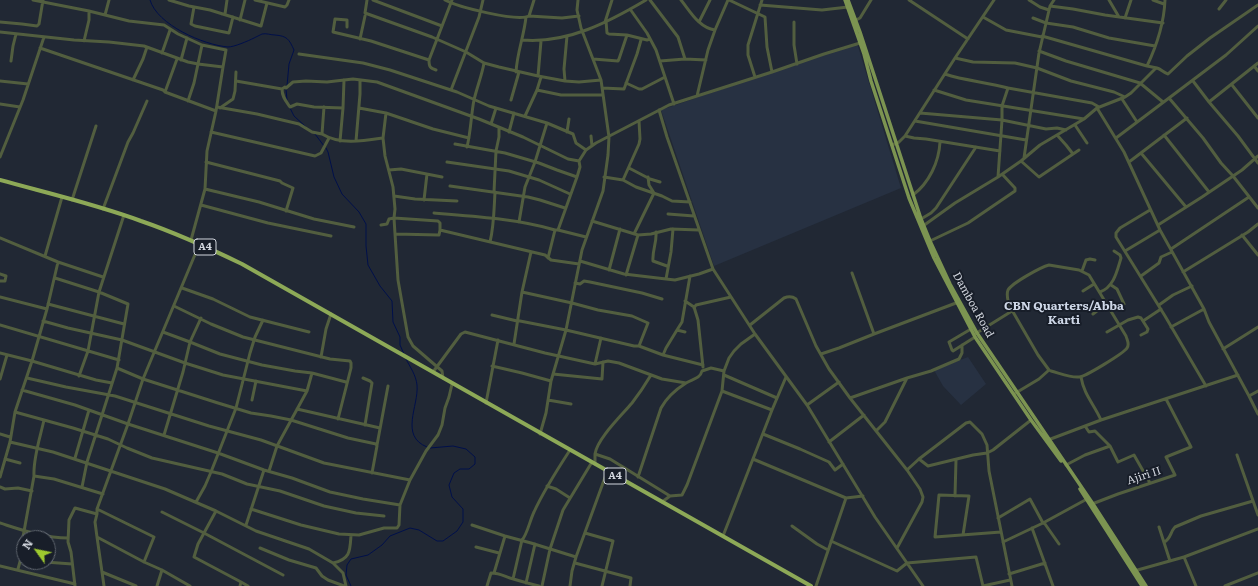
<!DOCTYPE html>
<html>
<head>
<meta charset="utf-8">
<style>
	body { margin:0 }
	#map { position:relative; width:1258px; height:586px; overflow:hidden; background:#212834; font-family:Literata,serif }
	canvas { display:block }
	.north { position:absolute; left:16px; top:530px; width:40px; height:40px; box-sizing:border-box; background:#181e29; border:1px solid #626871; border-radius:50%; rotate:303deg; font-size:11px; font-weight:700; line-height:16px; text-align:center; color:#d2d6de }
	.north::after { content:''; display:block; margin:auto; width:14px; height:18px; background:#9eca2f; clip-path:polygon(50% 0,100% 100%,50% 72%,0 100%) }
</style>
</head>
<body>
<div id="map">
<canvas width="1258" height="586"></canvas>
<div class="north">N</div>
</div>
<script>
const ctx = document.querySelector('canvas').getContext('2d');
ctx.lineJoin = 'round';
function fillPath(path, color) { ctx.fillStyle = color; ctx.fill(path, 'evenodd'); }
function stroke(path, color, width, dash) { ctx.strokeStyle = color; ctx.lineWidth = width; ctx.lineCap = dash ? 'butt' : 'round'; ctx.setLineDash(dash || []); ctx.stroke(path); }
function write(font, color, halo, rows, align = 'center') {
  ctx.font = font + ' Literata,serif'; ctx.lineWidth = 4; ctx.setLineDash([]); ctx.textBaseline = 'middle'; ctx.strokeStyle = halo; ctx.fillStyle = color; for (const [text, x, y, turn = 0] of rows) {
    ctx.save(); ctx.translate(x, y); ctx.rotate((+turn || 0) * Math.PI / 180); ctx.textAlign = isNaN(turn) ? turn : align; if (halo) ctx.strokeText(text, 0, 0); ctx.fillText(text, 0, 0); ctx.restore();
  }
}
fillPath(new Path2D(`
	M857,43L901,188L714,266L661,110Z
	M968,357L986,384L961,405L943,386L934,370Z`), '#273142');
stroke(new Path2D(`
	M150,0C157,25 204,45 228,47C234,47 248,41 254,38C256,37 260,35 262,34C266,33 271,35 275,35C287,36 289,39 294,50L289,64L287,86
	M286,89L287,100
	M290,108L294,116L306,127
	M315,134L324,146
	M326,148L328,152L334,177L342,194L359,212L366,224V246L368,265L380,286L392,301L393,322L400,337V345L404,354
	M406,359C410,367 416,375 417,385C419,406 399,436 427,447
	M351,586L346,575L347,565L351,559L368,555L382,545L390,536L410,528L419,530L437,541H443L457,531L463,522V509L452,497L449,485L454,473L460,469H469L475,464V457L466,449L453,446L430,448`), '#00104b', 1);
stroke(new Path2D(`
	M33,0L89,11L129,21L164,25L178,34L202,45L226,50L223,67L216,111L207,151L205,189L191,240
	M169,0L189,6L210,10L261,26L267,3
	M255,0L285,7L287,5L289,0
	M367,0L365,13L432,37L466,52L484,63L499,67L538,76L565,81L579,82L601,80
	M373,0L442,26
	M445,0C458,7 517,22 529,16L562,18L579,16
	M650,0L678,37L685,59
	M681,0C690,11 699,28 715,30
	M729,0L765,17L767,47L772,72
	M909,0L968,39
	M1029,0L1040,7L1049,10
	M1109,0L1119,17
	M1153,0L1164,4
	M760,5L822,10L848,7
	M1050,6L1073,9L1105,15L1163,23
	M194,7L191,24L195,26L229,33L233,17
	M630,9L647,33L656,50L674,104
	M1219,9L1226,0
	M222,14H225L227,0
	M105,15L109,0
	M529,16L534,0
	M983,17L1006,30L1042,37
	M1033,18L1046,23L1073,27L1109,38L1155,46
	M1125,18L1131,0
	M240,20L245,0
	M856,20L860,18L871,0
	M606,21L607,33L609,34L627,35L647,40L650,39
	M0,22L22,24L37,26L39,24L43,0
	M605,22L612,0
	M699,22L710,0
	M794,22V45L797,64
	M347,27V20L335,19L333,32L371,41L429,60
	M0,32L74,40L109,42L144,46L188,62L198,64L223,67
	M1042,36L1147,66L1157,68
	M360,39L365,16
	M522,40C567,44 609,22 646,0
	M84,41L89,20V11
	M40,48L163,90L165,92L216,111
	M1039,51L1066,61L1140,83L1163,102
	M162,53L170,30
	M299,54L363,63L390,70L457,92L489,106L547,123L573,134L576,143L586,150
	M955,58L973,62L1015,63L1037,68L1071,81L1114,92L1125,97
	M593,59L618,61L619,59L627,35
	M181,60L187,38
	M11,61L13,46L16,34
	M660,61L685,59L706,60
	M1147,66C1157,45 1164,24 1165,0
	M1254,66L1258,71
	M436,70C430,68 429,67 429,60L452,0
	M516,72C517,53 524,36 526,17
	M945,74C965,81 987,82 1008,88L1002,106V120L998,177
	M538,76L541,41
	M755,77L748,55V45L762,0
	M133,80L143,59L147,47
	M0,81L28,84
	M236,81L282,89L285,87L286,88L293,82L306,81L327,82L353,79L377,82L479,119L523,137L568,159L579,161
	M565,81L564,69L567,36
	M1193,81L1209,102L1238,136L1258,163
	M626,83L639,89H642L665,77
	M1232,85L1258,118
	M602,88L624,89L637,54L641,40
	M1008,88L1092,103L1099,107
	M282,89C282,97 286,101 290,107L297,104L314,107L343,108
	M451,90L479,17L483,0
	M537,90L561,95H603
	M934,90L966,100L1084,119
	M165,92L177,59
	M697,96L708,50L715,30L728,0
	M1169,98L1203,138L1221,163L1233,176L1258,208
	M1122,99L1137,122
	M511,100L519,72
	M188,101L194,83L202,45
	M1209,102L1258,63
	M0,104L20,107
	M217,107L257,114L299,124L312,132L322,134
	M324,107L322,134C340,145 363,141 383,138
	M220,108L233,99L235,91L236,72
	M359,108L386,113L433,129L469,138
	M1097,108L1124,152L1160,230L1204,309L1209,322L1249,396L1258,414
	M659,110L667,137L713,269L755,334L807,405L875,517L923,586
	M386,113L383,138L385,156L393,187L395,209L394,218L438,221L440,223V230L545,255L551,260L579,264
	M920,113L1002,120L1046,129L1057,128L1066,130
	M525,116L537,90L541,77
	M915,121L1026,140
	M491,124L496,108
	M1075,125L1087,143
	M211,132L315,156L321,153L329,138
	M509,132L514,113
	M567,132L569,119
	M1057,135L1066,145L1073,154
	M1164,135L1209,192
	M591,136L592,146
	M905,136L914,138L926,139L1000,151
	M1116,138L1226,55L1258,26
	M340,141L343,108L344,80
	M356,141L360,94V81
	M455,144L505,153L539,163L557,170L577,177
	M892,145L899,142L905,136L955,58L994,0
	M467,147C471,131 471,115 474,100C477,87 482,75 484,63
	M1141,153L1186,207
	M0,157L23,100L44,37
	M1024,158L1039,53L1050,6L1054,0
	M1021,161L1039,177L1079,150
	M206,162L280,181L282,183L293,188L286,211
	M447,162L509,171L539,180L570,194
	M1129,162L1187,118
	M629,168L650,179L660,182
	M389,170L401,169L442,177
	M604,177L623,180L636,187L662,196L672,201L690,202
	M623,180L639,144L640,139L639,121
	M450,186L528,197L540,200L565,208
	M205,189L259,202L314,219L354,227
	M494,192L496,151L499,137V128
	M913,195C929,183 939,162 940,142
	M394,196L415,199L457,201
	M72,200L96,126
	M424,200L427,174
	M201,205L268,223L331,236
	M103,209L128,142L133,133L147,101
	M1150,210L1120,228L1116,233V237L1165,316L1206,386
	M434,213C473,216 517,219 555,230
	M668,214L694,216
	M921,219L931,213L936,208L976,147
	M592,221L638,235L651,234L671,229L699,230
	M519,222L525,187L535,162L547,123
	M381,225L387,224L389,219L394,218L395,234L439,235L440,230
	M1158,225L1202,197L1242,170L1258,156
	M923,226L955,203L998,177L1021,161L1040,145L1084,119L1097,108L1125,97L1131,93L1155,69L1157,68C1161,69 1164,73 1168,74L1187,56L1210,38L1258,5
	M558,230L586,237
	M656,232C657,242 652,251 653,261L667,266
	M395,234L398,280L408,337L413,346L442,371L443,378
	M634,234L654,193L649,185L648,177
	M1242,235L1258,255
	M0,238L58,262L103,277
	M930,241L968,223L1015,191V188L1002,174
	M490,242C494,226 494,209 495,192
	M1171,249L1249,197
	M1125,251L1160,230
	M45,256L62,197
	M548,258L555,230H558L577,177L580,167L579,161L586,150L596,143L669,105L772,72L824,54L860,43
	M580,261L624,274L666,279L675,280L699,274L713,269
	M1049,265L1079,270L1089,275L1126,336C1127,340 1130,344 1127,348C1124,353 1085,377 1079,377C1071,378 1059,373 1051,371L1049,370L1038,355L1009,305C1008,300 1006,295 1008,290C1012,283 1041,267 1049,265Z
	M609,270L620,229
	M1082,271L1086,260L1090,259L1095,260
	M1183,272L1248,232L1258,224
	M852,273L874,334
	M0,274L6,276L5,281H0
	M626,275L638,235
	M1141,276L1159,263L1161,257L1172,252
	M55,278L99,292L128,304L117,368L87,462L82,487
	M666,279L671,252L673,229
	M575,283L580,284L584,281L590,282L642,293L662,299
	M1111,285L1117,289L1124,304
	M182,288L213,299L250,317L309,332
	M1083,291L1094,284
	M522,292L572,303L598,310L632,316L648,323L639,346
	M1100,292C1114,287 1117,271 1121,258L1120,255L1114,251
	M0,297L47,309
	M685,301L694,307L698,320L703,367
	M48,304L124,324
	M1159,305L1173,295L1192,286
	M174,306L211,324L243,337L330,359L350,361L351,363V368L338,419
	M694,308L696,305L731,297
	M1093,314L1106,304
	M492,315L517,321H520L566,330L634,346H639L663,355L703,365
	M43,321L68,328L122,340L185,363L223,375L307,391
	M1143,321L1161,309
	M0,325L119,360
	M750,325L784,298C789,296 792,296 796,299L816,346L829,369L850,398L907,470L920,489L923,497L922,502L897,548
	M1171,327L1204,309
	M971,329L949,342L952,350L953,351L975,337
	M677,330L682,322L690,276
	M163,332L190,342L220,354L262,365L295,371L312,373L346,382
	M1107,332L1128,320L1138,317L1141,318L1148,329L1147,332L1141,335
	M975,334L1012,311
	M514,344L522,292L531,252
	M1223,349L1258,327
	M0,353L32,361L96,380L112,383
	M821,354L839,348L874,334L956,303
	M663,355L666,348L677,330L685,332
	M321,357L326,329L331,314
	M595,364L601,338
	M492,366L522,373L551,381
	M117,368L143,379L218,403L251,413L271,416L291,420L348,438L376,444L377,446L372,473
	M433,372L461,334L465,332L545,353L595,364L608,361L619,363L662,379L686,383
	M553,374L602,379L603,362
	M724,375L777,398
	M79,376L88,351L99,292L124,215
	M1081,377C1084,395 1094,404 1101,420
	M27,378L66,387L115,396L209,426L261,440L324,463L410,480
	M363,378L370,381L372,383L365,425
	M0,379L7,355
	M22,390L75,405L128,424L218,453L264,470L292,478L330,492L363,499L400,505
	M722,391L772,410
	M1014,394L1039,379L1049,370
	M1249,396L1258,391
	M850,398L907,378L931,371L959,359L962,353V345
	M252,400L256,381
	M548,400L571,404
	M486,403L498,340
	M807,405L839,382
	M297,409L380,428
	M15,412L73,428L108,439L127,448L152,458L222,474L247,484L280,491L324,506L356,513L384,516
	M1085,426L1089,432L1095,431L1110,446L1118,462L1134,455L1150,483
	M876,431L885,422L907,378
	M0,434L10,437
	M540,434L546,413L551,381L566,330L582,250L603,191L608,155L609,137L601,80L581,28L577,10L578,0
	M763,434L800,449L829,462L835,470L843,464
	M164,435L183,372L190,342L201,318
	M1048,440L1101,420L1238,375
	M10,442L53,452L165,489L216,511L256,531L309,549L333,563L343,573L346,586
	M829,442L864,415
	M377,445L388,386
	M595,454C597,439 621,416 632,403C639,394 645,385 651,375
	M1237,455L1258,515
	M75,458L89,410
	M5,459L20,463
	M753,459L846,498L863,496
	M919,459L928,466L973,455L987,453L993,450L1031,420
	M595,464V454L610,459L670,496
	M1066,465L1085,455L1110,446
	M907,470L919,459L966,423L970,422L982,434L987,445L989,471L1012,586
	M269,471L277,446L307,391L312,373
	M34,476L54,479L103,494
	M0,477L10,442L15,412L32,361L47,309L58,262
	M638,477L661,408C667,397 675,390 686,383C692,379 700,379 702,371L711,368L724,371
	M547,486L556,489L570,498
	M0,487L5,489L18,488L32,491
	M955,496L956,460
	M196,502L205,486L211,472L236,408L250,353L255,337L263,320
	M662,502L670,496L682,495L687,485L722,391L724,371L729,358L734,351L741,344L755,334
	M1092,504L1118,494L1175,475L1166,457L1191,447L1166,399
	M97,509L154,537L144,562
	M251,509L301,525L339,534L359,535L384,528H397L399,525L400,505L410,480L426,451L438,435L442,425L445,408L449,397L452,384
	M216,511L198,544L194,557L241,582L240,586
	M162,512L204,533L283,575
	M97,514L95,522L97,537L144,562L162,570L190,586
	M998,518L1030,499L1043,523L1045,524L1059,544
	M0,523C22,530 44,538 68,538
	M246,525L264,470
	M472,525L505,536L531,543L576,557
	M792,526L817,544L828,550
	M1159,527L1170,561
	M1032,528L1053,586
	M585,533L613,541L602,586
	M963,535L969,496L939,495L935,537L1001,532
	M723,536L772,410L786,377
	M97,537L104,586
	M831,541L897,571L907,563L976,557L983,586
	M1003,542L1043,523L1087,499
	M1164,542C1171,539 1170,532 1175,527L1201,516L1253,501
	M476,547L499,553
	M260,548L289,560L316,568L322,576L328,580L344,586
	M1184,557L1196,586
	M45,562L72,564
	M333,563C351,559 350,550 351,535
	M575,563L631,578L630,586
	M0,566L75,584
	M18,569L21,558L23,537L34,476C33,458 40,438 44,420
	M1134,571L1184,557L1258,529
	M102,572L136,586
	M494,573L505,536
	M1009,574L1045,563
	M513,579L522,540C527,535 530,520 534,512C544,490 557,470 570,450
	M241,582L248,586
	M526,583L535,544
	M75,586L71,552L68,542L69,520L75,508L97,514V509L128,424L143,379L199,245
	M157,586L162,570
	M487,586L491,573C499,573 504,576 510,578C520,581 530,584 539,586
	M542,586L550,549L563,510L592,462
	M570,586L572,571L576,557L607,472
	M816,586L846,498
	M983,586L1010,580
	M1225,586L1258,573`), '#525e3f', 3);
stroke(new Path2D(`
	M845,0L864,54L871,81L909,198L934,258L975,337L1031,420L1061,461
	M848,0L860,32L921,219L930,241L950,284L977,333L1093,504L1146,586
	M1080,489L1142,586`), '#7c9451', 3.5);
stroke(new Path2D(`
	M0,180C47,193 95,204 141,221C176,233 209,248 242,264L811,586`), '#8da957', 4);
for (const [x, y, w] of [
	[205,247,22],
	[615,476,22]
]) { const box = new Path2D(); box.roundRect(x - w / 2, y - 8, w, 16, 3); ctx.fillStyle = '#181e29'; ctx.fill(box); stroke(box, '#d2d6de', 1); }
write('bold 10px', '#d2d6de', null, [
	["A4",205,247],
	["A4",615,476]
]);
write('11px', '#d2d6de', '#181e29', [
	["Damboa Road",973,305,61],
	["Ajiri II",1144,476,-18]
]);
write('bold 12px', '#cfd8e8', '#181e29', [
	["CBN Quarters/Abba",1064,306],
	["Karti",1064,320]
]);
</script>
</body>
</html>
